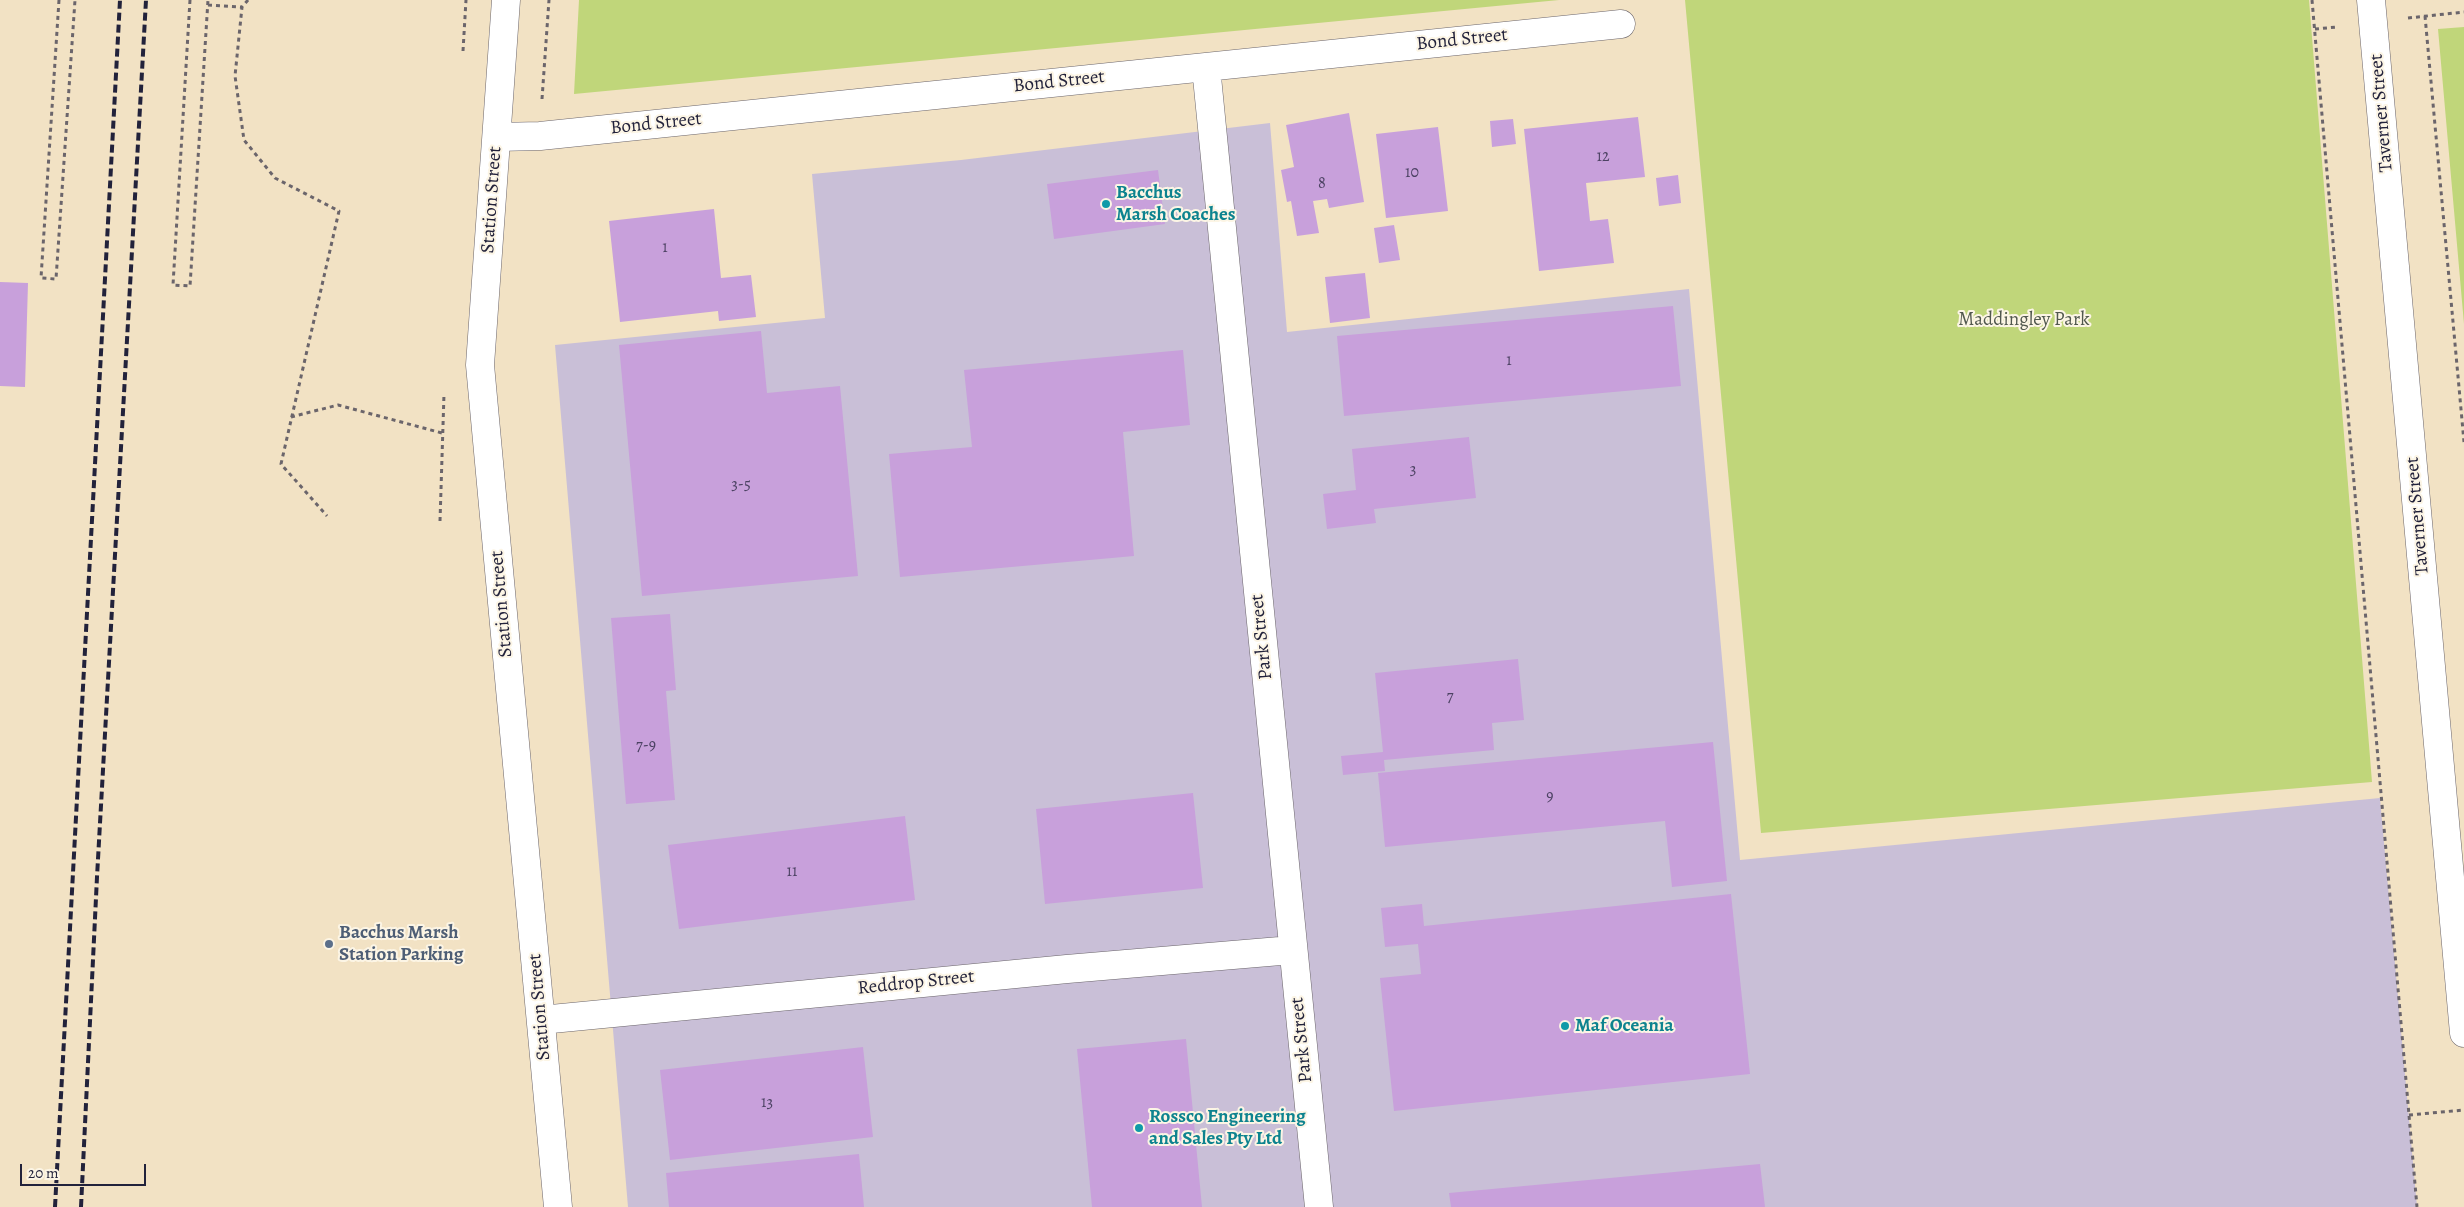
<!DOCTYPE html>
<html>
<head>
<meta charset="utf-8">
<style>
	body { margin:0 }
	#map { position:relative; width:2464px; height:1207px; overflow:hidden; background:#f2e2c4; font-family:Alegreya,serif }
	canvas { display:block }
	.scale { position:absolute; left:20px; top:1164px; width:126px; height:22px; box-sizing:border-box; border:2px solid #22223b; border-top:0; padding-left:6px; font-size:15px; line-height:18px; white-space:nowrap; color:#22223b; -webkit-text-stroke:4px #fcf5e5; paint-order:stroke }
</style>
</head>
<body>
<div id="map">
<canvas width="2464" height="1207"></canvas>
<div class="scale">20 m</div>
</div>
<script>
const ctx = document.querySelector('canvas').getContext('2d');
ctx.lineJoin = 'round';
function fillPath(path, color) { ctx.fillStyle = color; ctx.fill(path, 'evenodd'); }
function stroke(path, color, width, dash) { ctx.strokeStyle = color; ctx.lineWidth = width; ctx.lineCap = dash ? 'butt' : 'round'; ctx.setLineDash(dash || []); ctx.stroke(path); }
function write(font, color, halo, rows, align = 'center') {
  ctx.font = font + ' Alegreya,serif'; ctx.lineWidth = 4; ctx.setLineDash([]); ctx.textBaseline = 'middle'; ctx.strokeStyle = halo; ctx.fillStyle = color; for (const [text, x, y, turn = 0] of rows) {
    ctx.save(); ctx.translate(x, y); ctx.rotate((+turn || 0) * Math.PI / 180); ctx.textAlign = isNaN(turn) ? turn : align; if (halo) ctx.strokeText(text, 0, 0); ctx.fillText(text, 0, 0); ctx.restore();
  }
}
fillPath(new Path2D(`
	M1270,123L1287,332L1689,289L1740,860L2380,798L2417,1207H628L555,345L825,318L812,174L961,160Z`), '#c9bfd7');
fillPath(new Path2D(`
	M579,0H1559L574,94Z
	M1685,0H2309L2372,782L1761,833Z
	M2464,27V324L2438,29Z`), '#c0d67a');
fillPath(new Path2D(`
	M1349,113L1364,202L1329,208L1327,199L1313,201L1319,233L1297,236L1291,201L1287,202L1281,170L1294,167L1286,125Z
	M1638,117L1645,177L1586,183L1590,221L1608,219L1614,263L1539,271L1524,129Z
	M1513,119L1516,144L1492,147L1490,121Z
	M1438,127L1448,211L1386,218L1376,134Z
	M1158,170L1165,224L1054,239L1047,184Z
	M1678,175L1681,203L1659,206L1656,178Z
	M714,209L721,278L751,275L756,317L719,321L718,311L620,322L609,221Z
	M1394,225L1400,260L1379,263L1374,228Z
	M1365,273L1370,318L1330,323L1325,277Z
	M0,282L28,283L25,387L0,386Z
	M1673,306L1681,386L1344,416L1337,336Z
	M761,331L767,393L840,386L858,576L642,596L619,345Z
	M1183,350L1190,425L1123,432L1134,556L900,577L889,454L972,447L964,370Z
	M1469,437L1476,498L1374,509L1376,523L1327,529L1323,494L1356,490L1352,449Z
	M670,614L676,690L666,691L675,800L626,804L611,618Z
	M1518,659L1524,720L1492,723L1494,750L1384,760L1385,771L1343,775L1341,756L1383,752L1375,673Z
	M1713,742L1727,881L1672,887L1665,821L1385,847L1378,773Z
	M1193,793L1203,888L1045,904L1036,809Z
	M905,816L915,900L679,929L668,845Z
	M1731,894L1750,1074L1394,1111L1380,978L1421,974L1418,944L1385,947L1381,908L1422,904L1424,926Z
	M1186,1039L1202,1207H1092L1077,1049Z
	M863,1047L873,1137L670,1160L660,1070Z
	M859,1154L864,1207H669L666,1173Z
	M1760,1164L1765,1207H1451L1449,1193Z`), '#c8a0db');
const street = new Path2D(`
	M506,0L480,365L558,1207
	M2371,0L2464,1033
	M1206,67L1319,1207
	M497,137L540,136L1621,24
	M541,1020L1067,969L1292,950`);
stroke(street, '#6b656b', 29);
stroke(new Path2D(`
	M59,0L41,278L56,279L75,0
	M190,0L173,285L190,286L208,0
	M248,0L242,7L235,76L244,140L275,178L339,211L281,464L327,516
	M2312,0L2417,1207
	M208,5L242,7
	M2425,16L2464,442
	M2408,18L2464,12
	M2315,29L2337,27
	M463,51L466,0
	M542,99L549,0
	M291,417L338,405L442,433
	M440,521L444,394
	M2409,1115L2464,1110`), '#6b656b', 3, [4, 4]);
stroke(street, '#fff', 28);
stroke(new Path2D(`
	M55,1207L120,0
	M81,1207L97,877L146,0`), '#22223b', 4, [8, 4]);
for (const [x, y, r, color] of [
	[1106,204,5,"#0f9aa8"],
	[329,944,5,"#5c6f8a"],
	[1565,1026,5,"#0f9aa8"],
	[1139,1128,5,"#0f9aa8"]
]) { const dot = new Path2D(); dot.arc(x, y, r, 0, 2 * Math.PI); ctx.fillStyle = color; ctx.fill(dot); stroke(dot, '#fcf5e5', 2); }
write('16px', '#4c4263', null, [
	["12",1603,157],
	["10",1412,173],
	["8",1322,184],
	["1",665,248],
	["1",1509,361],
	["3",1413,470],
	["3-5",741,485],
	["7",1450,697],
	["7-9",646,746],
	["9",1550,797],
	["11",792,872],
	["13",767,1103]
]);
write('19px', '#22223b', '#fcf5e5', [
	["Bond Street",1462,40,-6],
	["Bond Street",1059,82,-6],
	["Taverner Street",2382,113,-95],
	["Bond Street",656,124,-6],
	["Station Street",492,200,-86],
	["Taverner Street",2418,516,-95],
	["Station Street",502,604,-95],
	["Park Street",1262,637,-96],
	["Reddrop Street",916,983,-6],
	["Station Street",540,1007,-95],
	["Park Street",1302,1040,-96]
]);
write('bold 19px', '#0d838f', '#fcf5e5', [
	["Bacchus",1116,193],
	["Marsh Coaches",1116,215],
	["Maf Oceania",1575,1026],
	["Rossco Engineering",1149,1117],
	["and Sales Pty Ltd",1149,1139]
], 'left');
write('19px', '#51584e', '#fcf5e5', [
	["Maddingley Park",2024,320]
]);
write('bold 19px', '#4e5e75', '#fcf5e5', [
	["Bacchus Marsh",339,933],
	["Station Parking",339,955]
], 'left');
</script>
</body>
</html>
